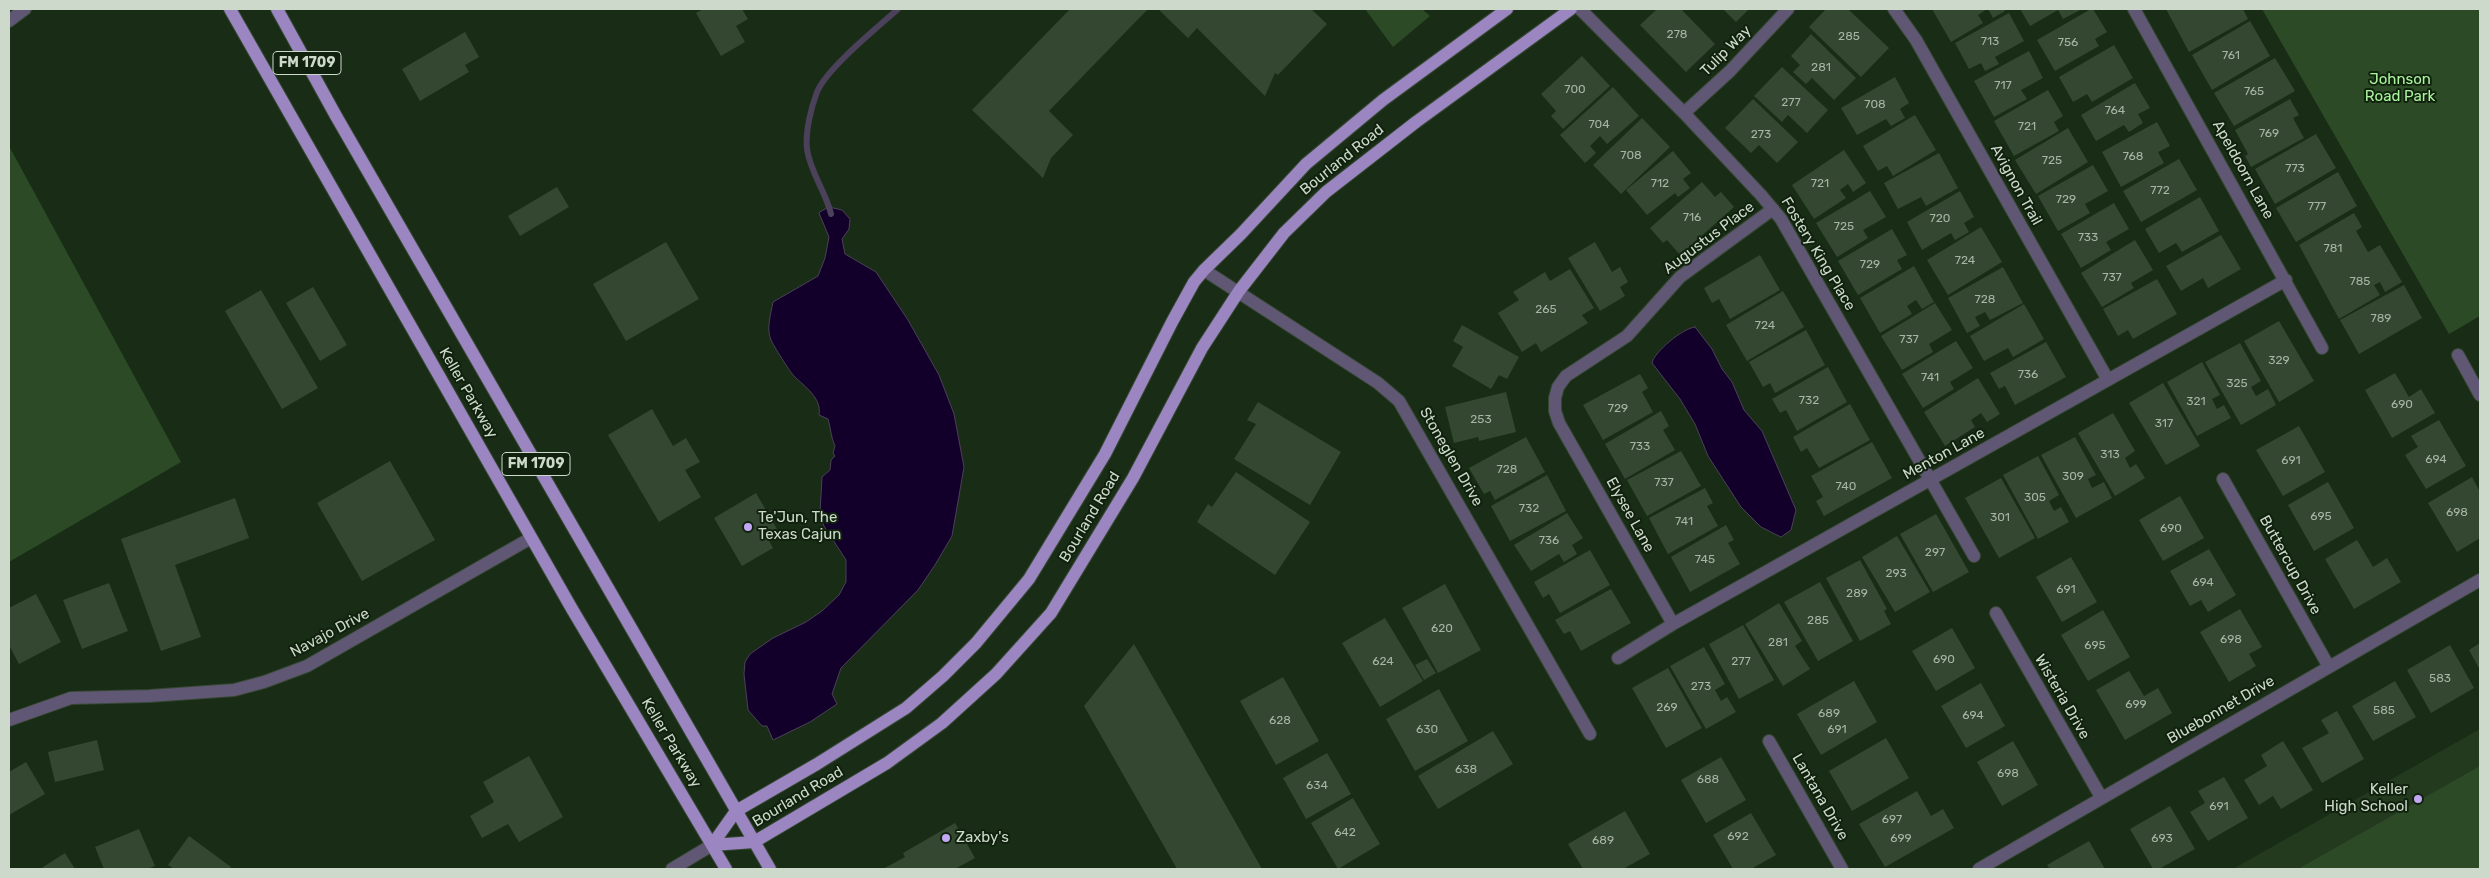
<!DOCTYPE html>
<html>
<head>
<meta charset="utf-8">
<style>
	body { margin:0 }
	#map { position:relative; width:2489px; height:878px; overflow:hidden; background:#192c16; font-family:Rubik,sans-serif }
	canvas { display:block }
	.frame { position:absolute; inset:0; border:10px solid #cdd9cb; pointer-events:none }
</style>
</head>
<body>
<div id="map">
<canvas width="2489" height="878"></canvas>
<div class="frame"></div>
</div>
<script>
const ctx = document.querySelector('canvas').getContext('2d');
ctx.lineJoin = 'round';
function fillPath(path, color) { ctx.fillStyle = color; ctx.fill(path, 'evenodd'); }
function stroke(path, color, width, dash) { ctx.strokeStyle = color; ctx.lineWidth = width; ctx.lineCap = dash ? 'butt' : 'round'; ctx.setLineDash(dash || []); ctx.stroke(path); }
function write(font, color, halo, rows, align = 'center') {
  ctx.font = font + ' Rubik,sans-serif'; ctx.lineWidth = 4; ctx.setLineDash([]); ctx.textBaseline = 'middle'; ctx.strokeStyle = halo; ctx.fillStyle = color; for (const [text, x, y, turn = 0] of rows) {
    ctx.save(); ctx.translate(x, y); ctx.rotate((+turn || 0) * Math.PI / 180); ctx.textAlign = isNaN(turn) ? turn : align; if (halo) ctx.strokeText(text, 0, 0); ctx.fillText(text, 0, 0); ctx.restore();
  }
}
fillPath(new Path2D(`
	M2480,729V869H2233Z`), '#233a1f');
fillPath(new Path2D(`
	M1365,9H1422L1430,16L1393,47Z
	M2262,9H2480V316L2449,334Z
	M9,146L181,462L9,562Z
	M2480,766V869H2298Z`), '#2c4a26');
const water = new Path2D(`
	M829,207L842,210L850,219L849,229L842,239L845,254L876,272L908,320L939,375L954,414L964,467L952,536L935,565L918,590L841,668L832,694L837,704L810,722L773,740L767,726H762L748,710L744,674L745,662L750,654L773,638L806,622L822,611L839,595L846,582V560L824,526L820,513L822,477L830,470L831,460L835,456L833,453L835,446C831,438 831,429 828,419L819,415C822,398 805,387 794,376C790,372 773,345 771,340C766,329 771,313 773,302L818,276L825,258L829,237L819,213Z
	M1695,327L1712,349L1722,369L1732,382L1744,410L1762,431L1796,510L1791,530L1781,537L1761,527L1741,507L1708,456L1695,424L1680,399L1652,363C1654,352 1683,328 1695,327Z`);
fillPath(water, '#13002a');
stroke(water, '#4b415a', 1);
stroke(new Path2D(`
	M831,214C826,192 810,172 807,149C805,132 811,108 817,92C827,68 877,28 898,9`), '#4b415a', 6);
fillPath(new Path2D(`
	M703,9H742L748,19L736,26L745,42L721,56L696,13Z
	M1070,9H1148L1049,111L1073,135L1051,158L1043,178L972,110Z
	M1158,9H1311L1327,24L1278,75L1275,73L1265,96L1197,28L1188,38Z
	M1654,9H1681L1715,44L1686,72L1640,25L1656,10Z
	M1723,9H1749L1736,22Z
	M1826,9H1848L1889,48L1861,77L1809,27Z
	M1932,9H1987L1978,15L1983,23L1951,42Z
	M1988,9H2004L2005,11L1993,18Z
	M2020,9H2082L2063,19L2058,10L2030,26Z
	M2091,9H2093L2107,32L2095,39L2099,46L2055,71L2037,40Z
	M2166,9H2243L2248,19L2189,52Z
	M2009,13L2024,41L1995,57L1999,64L1985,71L1981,63L1969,69L1955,43Z
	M2250,21L2270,56L2212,90L2192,55Z
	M465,32L479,57L465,65L469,72L420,101L402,69Z
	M1811,34L1856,78L1834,100L1812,78L1806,84L1793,72L1800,65L1791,56Z
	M2114,45L2133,78L2092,102L2087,94L2073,102L2059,77Z
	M2029,51L2043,78L2021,90L2027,99L1994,117L1974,81Z
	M1582,56L1610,86L1563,129L1551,116L1556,111L1541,94Z
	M2275,58L2295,91L2234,126L2214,93Z
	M1782,67L1828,110L1807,133L1788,115L1782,122L1754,96Z
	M1895,77L1909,103L1900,109L1905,118L1891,126L1886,119L1857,135L1841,108Z
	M2135,83L2150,108L2138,114L2143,123L2129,132L2124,125L2096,141L2081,115Z
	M1613,87L1639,116L1607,144L1600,136L1590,146L1596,153L1585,163L1560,135Z
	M2048,90L2063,116L2054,122L2059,131L2014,156L1994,121Z
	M1753,99L1798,142L1777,163L1759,145L1751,153L1725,128Z
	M2290,99L2299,115L2293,118L2304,138L2251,167L2245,156L2248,154L2235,130Z
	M1915,115L1936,150L1893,176L1887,166L1878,171L1863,146Z
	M1642,118L1670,147L1621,194L1593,165Z
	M2157,122L2170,146L2158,152L2164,163L2121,187L2102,152Z
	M2068,128L2088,162L2036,194L2015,160Z
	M2316,134L2336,168L2275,204L2255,169Z
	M1844,150L1866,183L1853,192L1848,184L1840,190L1846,198L1814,219L1792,185Z
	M1673,151L1691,173L1683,179L1690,188L1678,197L1675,193L1647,215L1626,190Z
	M1939,153L1958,188L1926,206L1921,197L1898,209L1884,183Z
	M2179,159L2197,190L2141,222L2123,191Z
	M2093,165L2108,191L2085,204L2090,213L2058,231L2038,196Z
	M2338,172L2357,206L2296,242L2276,208Z
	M1702,182L1715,197L1721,192L1734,207L1680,255L1667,240L1663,243L1650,228Z
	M557,187L569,207L520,236L508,216Z
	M1870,191L1886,217L1863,230L1868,238L1837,257L1816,223Z
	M1960,191L1974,217L1964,223L1969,232L1955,240L1951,233L1922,250L1907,222Z
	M2200,197L2219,231L2182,252L2176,243L2159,253L2145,229Z
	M2114,203L2129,229L2106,242L2111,250L2081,268L2061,234Z
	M2354,213L2362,227L2356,231L2368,252L2380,245L2402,282L2385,292L2380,282L2374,285L2380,295L2339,319L2299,245Z
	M1981,227L2002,262L1948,295L1927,260Z
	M1892,229L1907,255L1897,260L1902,269L1858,295L1838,261Z
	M2221,235L2241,269L2208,288L2203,278L2181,291L2166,266Z
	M2135,240L2153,270L2131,283L2134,288L2102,307L2081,273Z
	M666,242L699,299L626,341L593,284Z
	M1595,242L1612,272L1620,267L1628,282L1620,287L1625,296L1600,311L1568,258Z
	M1760,255L1780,290L1730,319L1719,299L1712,303L1704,288Z
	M1914,266L1934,302L1922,309L1916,300L1907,306L1912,314L1880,333L1860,298Z
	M2003,267L2023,303L1990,320L1985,312L1975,317L1980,326L1967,333L1948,298Z
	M1570,269L1594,308L1582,315L1588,323L1541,352L1536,343L1522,352L1498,313L1519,300L1513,292L1545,272L1550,281Z
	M2157,279L2177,314L2133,339L2128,330L2118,336L2103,309Z
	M2404,285L2422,318L2359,354L2340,320Z
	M313,287L347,345L320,361L286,303Z
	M261,290L318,388L282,409L225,311Z
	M1783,291L1804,327L1747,361L1726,325Z
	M1935,303L1952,330L1929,344L1933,352L1902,370L1881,336Z
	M2024,304L2044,339L2013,357L2008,348L1984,361L1970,336Z
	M2279,321L2314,381L2279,402L2244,341Z
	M1462,325L1519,357L1507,379L1499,375L1491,389L1452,366L1463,347L1453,341Z
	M1806,330L1825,365L1775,393L1770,383L1763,387L1749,362Z
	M1956,341L1973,368L1950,382L1954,389L1923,408L1902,374Z
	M2046,342L2066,377L2015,405L2005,386L1999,389L1990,373Z
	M2240,343L2261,381L2251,387L2256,396L2268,389L2276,405L2241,425L2205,362Z
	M2202,362L2220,395L2212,399L2217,409L2224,405L2231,418L2197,436L2167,382Z
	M1828,367L1847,402L1797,431L1786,410L1780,413L1772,399Z
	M2395,373L2409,397L2421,389L2435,413L2392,438L2365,390Z
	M1640,374L1648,388L1642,392L1653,412L1603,440L1583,405Z
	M1978,378L2000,414L1987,422L1981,413L1971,420L1975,427L1945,446L1924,412Z
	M2163,383L2200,446L2166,465L2129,403Z
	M1506,392L1516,432L1479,441L1478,437L1454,443L1445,407Z
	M1258,402L1341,452L1310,505L1234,459L1256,424L1247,420Z
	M1850,404L1870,440L1819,468L1807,448L1801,452L1793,437Z
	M652,409L673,446L686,438L700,462L685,470L701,497L659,522L608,435Z
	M1661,411L1669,426L1663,430L1675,450L1625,479L1605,444Z
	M2113,413L2135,451L2125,458L2130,468L2136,464L2145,478L2115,496L2078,433Z
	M2439,420L2466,466L2426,489L2405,455L2418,447L2411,436Z
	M2299,426L2325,472L2283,496L2256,450Z
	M1526,437L1545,472L1495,500L1490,491L1484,494L1469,468Z
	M2075,437L2096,475L2088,479L2092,488L2104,482L2112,498L2076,518L2041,455Z
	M1872,442L1892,478L1824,516L1816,501L1823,497L1811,476Z
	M1681,451L1701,486L1647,516L1627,480Z
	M2038,456L2059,495L2049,501L2054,511L2061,507L2069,522L2038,539L2003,475Z
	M390,461L435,540L362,581L317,503Z
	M1236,472L1310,522L1275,575L1197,522L1208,504L1212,507Z
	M1547,475L1566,511L1510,541L1491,506Z
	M2472,477L2480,492V538L2457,552L2428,503Z
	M2001,478L2035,538L1999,558L1965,498Z
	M2328,482L2354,528L2314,551L2288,505Z
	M1705,488L1713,503L1707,506L1718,526L1668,554L1649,518Z
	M756,493L777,529L766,535L773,548L742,566L714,518Z
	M2180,496L2204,538L2163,561L2139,520Z
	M235,498L249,538L175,565L201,637L161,651L121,539Z
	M1567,513L1583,538L1572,545L1577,554L1564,562L1559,554L1531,571L1514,545Z
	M1936,514L1969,572L1933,592L1900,534Z
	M1726,525L1734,540L1728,543L1740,564L1690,592L1671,557Z
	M1897,536L1930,592L1895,612L1862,557Z
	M2357,540L2373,567L2387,558L2401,582L2354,609L2325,559Z
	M2209,549L2236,595L2208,612L2201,600L2190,606L2170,571Z
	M1590,550L1610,585L1560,613L1549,594L1543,598L1534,582Z
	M2071,557L2097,602L2062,622L2036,577Z
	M1860,560L1887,609L1884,611L1891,624L1860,641L1826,578Z
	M1820,582L1853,641L1818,661L1784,602Z
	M109,583L128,631L82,649L63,600Z
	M1445,584L1481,650L1438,673L1402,608Z
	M1611,589L1631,623L1581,651L1570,631L1564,634L1555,620Z
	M36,594L61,642L19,664L9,645V608Z
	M1779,603L1802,641L1795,646L1810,669L1783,686L1745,624Z
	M2240,609L2262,647L2249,654L2256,666L2229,682L2200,632Z
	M2103,610L2130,657L2088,681L2061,635Z
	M1385,618L1423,681L1380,707L1342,643Z
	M1743,625L1774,680L1739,699L1709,644Z
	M1952,628L1975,668L1936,691L1912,651Z
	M2480,643V670L2469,650Z
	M1134,644L1145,663L1262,869H1177L1084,706Z
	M2450,645L2474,688L2431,713L2407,670Z
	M1704,647L1725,684L1715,690L1721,701L1727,697L1736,712L1706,729L1670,666Z
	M1427,659L1436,673L1424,680L1415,665Z
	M1668,668L1702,728L1666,748L1632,688Z
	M2129,671L2144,696L2158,688L2172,713L2125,740L2096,690Z
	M1283,677L1319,741L1276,765L1240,701Z
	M1854,681L1877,722L1821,755L1797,714Z
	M2395,681L2416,717L2373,741L2352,706Z
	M1981,683L2005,726L1966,748L1941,706Z
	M1439,689L1468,741L1415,771L1386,719Z
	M2337,711L2364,759L2322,783L2302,748L2329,733L2321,720Z
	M1493,731L1513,764L1438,809L1418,776Z
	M1886,738L1909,778L1852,811L1829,771Z
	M97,740L104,770L55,782L48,752Z
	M2013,741L2038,785L2002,806L1977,762Z
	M2283,741L2313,790L2281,809L2273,796L2259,805L2244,780L2267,766L2261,755Z
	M1327,753L1351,794L1306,819L1283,778Z
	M529,756L563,817L519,842L508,824L482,838L470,816L494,802L483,782Z
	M1721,757L1746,800L1706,823L1681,780Z
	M26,762L45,794L9,815V772Z
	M2224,777L2248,818L2208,841L2190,812L2205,803L2198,791Z
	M1917,791L1931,816L1943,809L1954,828L1885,867L1859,824Z
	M1353,798L1380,844L1338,869L1311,823Z
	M2170,806L2195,849L2159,869H2153L2130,829Z
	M1625,811L1650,854L1623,869H1583L1568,844Z
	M1751,813L1776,855L1751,869H1733L1713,835Z
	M955,823L975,858L955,869H883L905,857L903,853Z
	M139,829L155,866L147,869H104L95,847Z
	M189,836L231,867L229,869H174L168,865Z
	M2089,841L2105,869H2050L2047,865Z
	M65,853L75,869H40Z`), '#344831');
const minor = new Path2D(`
	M1580,9L1684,113L1761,195L1781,219L1974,556
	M1894,9L1916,40L2108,380
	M2134,9L2322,348
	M9,21L25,9
	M1684,113L1730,71L1788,9
	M1204,270L1378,383L1399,401L1590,734
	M2458,355L2480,395
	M2223,479L2329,667
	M1996,613L2101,797
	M1673,624L1559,423L1555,411V398L1558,387L1566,376L1627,336L1680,277L1773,209
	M1618,658L1673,624L2286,280
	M9,720L71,698L149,696L234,690L264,682L307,666L531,538
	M1769,741L1842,869
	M672,869L712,845
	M1979,869L2480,580`);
const major = new Path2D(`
	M230,9L572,609L726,869
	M277,9L336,116L770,869
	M712,845L754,842L887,763L942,723L996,674L1051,613L1133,478L1202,348L1239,291L1284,233L1326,192L1416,122L1571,9
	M712,845L736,811L817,764L906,708L943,676L976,643L1029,579L1105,454L1172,322L1194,282L1204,270L1241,234L1306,164L1383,100L1507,9`);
stroke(minor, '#364833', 14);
stroke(major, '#364833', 14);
stroke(minor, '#605774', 12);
stroke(major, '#9b86c2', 12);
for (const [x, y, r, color] of [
	[748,527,5,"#c2a8f3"],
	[2418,799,5,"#c2a8f3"],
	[946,838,5,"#c2a8f3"]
]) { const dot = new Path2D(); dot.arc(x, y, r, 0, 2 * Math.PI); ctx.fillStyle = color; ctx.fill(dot); stroke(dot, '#10220d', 2); }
write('12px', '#a7b5a4', null, [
	["278",1677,35],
	["285",1849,37],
	["713",1990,42],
	["756",2068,43],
	["761",2231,56],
	["281",1821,68],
	["717",2003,86],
	["700",1575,90],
	["765",2254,92],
	["277",1791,103],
	["708",1875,105],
	["764",2115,111],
	["704",1599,125],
	["721",2027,127],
	["769",2269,134],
	["273",1761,135],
	["708",1631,156],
	["768",2133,157],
	["725",2052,161],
	["773",2295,169],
	["712",1660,184],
	["721",1820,184],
	["772",2160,191],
	["729",2066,200],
	["777",2317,207],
	["716",1692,218],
	["720",1940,219],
	["725",1844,227],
	["733",2088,238],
	["781",2333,249],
	["724",1965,261],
	["729",1870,265],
	["737",2112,278],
	["785",2360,282],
	["728",1985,300],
	["265",1546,310],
	["789",2381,319],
	["724",1765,326],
	["737",1909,340],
	["329",2279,361],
	["736",2028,375],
	["741",1930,378],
	["325",2237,384],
	["732",1809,401],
	["321",2196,402],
	["690",2402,405],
	["729",1618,409],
	["253",1481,420],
	["317",2164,424],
	["733",1640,447],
	["313",2110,455],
	["694",2436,460],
	["691",2291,461],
	["728",1507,470],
	["309",2073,477],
	["737",1664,483],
	["740",1846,487],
	["305",2035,498],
	["732",1529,509],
	["698",2457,513],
	["695",2321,517],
	["301",2000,518],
	["741",1684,522],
	["690",2171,529],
	["736",1549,541],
	["297",1935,553],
	["745",1705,560],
	["293",1896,574],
	["694",2203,583],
	["691",2066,590],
	["289",1857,594],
	["285",1818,621],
	["620",1442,629],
	["698",2231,640],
	["281",1778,643],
	["695",2095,646],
	["690",1944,660],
	["624",1383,662],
	["277",1741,662],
	["583",2440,679],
	["273",1701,687],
	["699",2136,705],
	["269",1667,708],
	["585",2384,711],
	["689",1829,714],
	["694",1973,716],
	["628",1280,721],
	["630",1427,730],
	["691",1837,730],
	["638",1466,770],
	["698",2008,774],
	["688",1708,780],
	["634",1317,786],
	["691",2219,807],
	["697",1892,820],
	["642",1345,833],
	["692",1738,837],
	["699",1901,839],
	["693",2162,839],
	["689",1603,841]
]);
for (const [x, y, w] of [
	[307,63,68],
	[536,464,68]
]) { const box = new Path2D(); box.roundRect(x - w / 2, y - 11.5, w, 23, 4); ctx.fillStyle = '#10220d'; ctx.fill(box); stroke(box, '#cdd9cb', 1); }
write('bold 14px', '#cdd9cb', null, [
	["FM 1709",307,63],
	["FM 1709",536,464]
]);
write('15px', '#cdd9cb', '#10220d', [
	["Tulip Way",1726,51,-45],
	["Bourland Road",1342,160,-39],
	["Apeldoorn Lane",2243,170,61],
	["Avignon Trail",2016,185,61],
	["Augustus Place",1709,238,-37],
	["Fostery King Place",1818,254,59],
	["Keller Parkway",468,393,60],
	["Menton Lane",1944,454,-29],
	["Stoneglen Drive",1451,457,60],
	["Elysee Lane",1630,515,61],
	["Bourland Road",1090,517,-59],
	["Buttercup Drive",2290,565,61],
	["Navajo Drive",330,633,-28],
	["Wisteria Drive",2062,697,60],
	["Bluebonnet Drive",2221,710,-30],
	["Keller Parkway",671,743,59],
	["Bourland Road",798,797,-31],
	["Lantana Drive",1820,797,60]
]);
write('15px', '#aaf49d', '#10220d', [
	["Johnson",2400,80],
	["Road Park",2400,97]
]);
write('15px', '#cdd9cb', '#10220d', [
	["Te'Jun, The",758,518],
	["Texas Cajun",758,535],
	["Keller",2408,790,"right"],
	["High School",2408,807,"right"],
	["Zaxby's",956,838]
], 'left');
</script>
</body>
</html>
